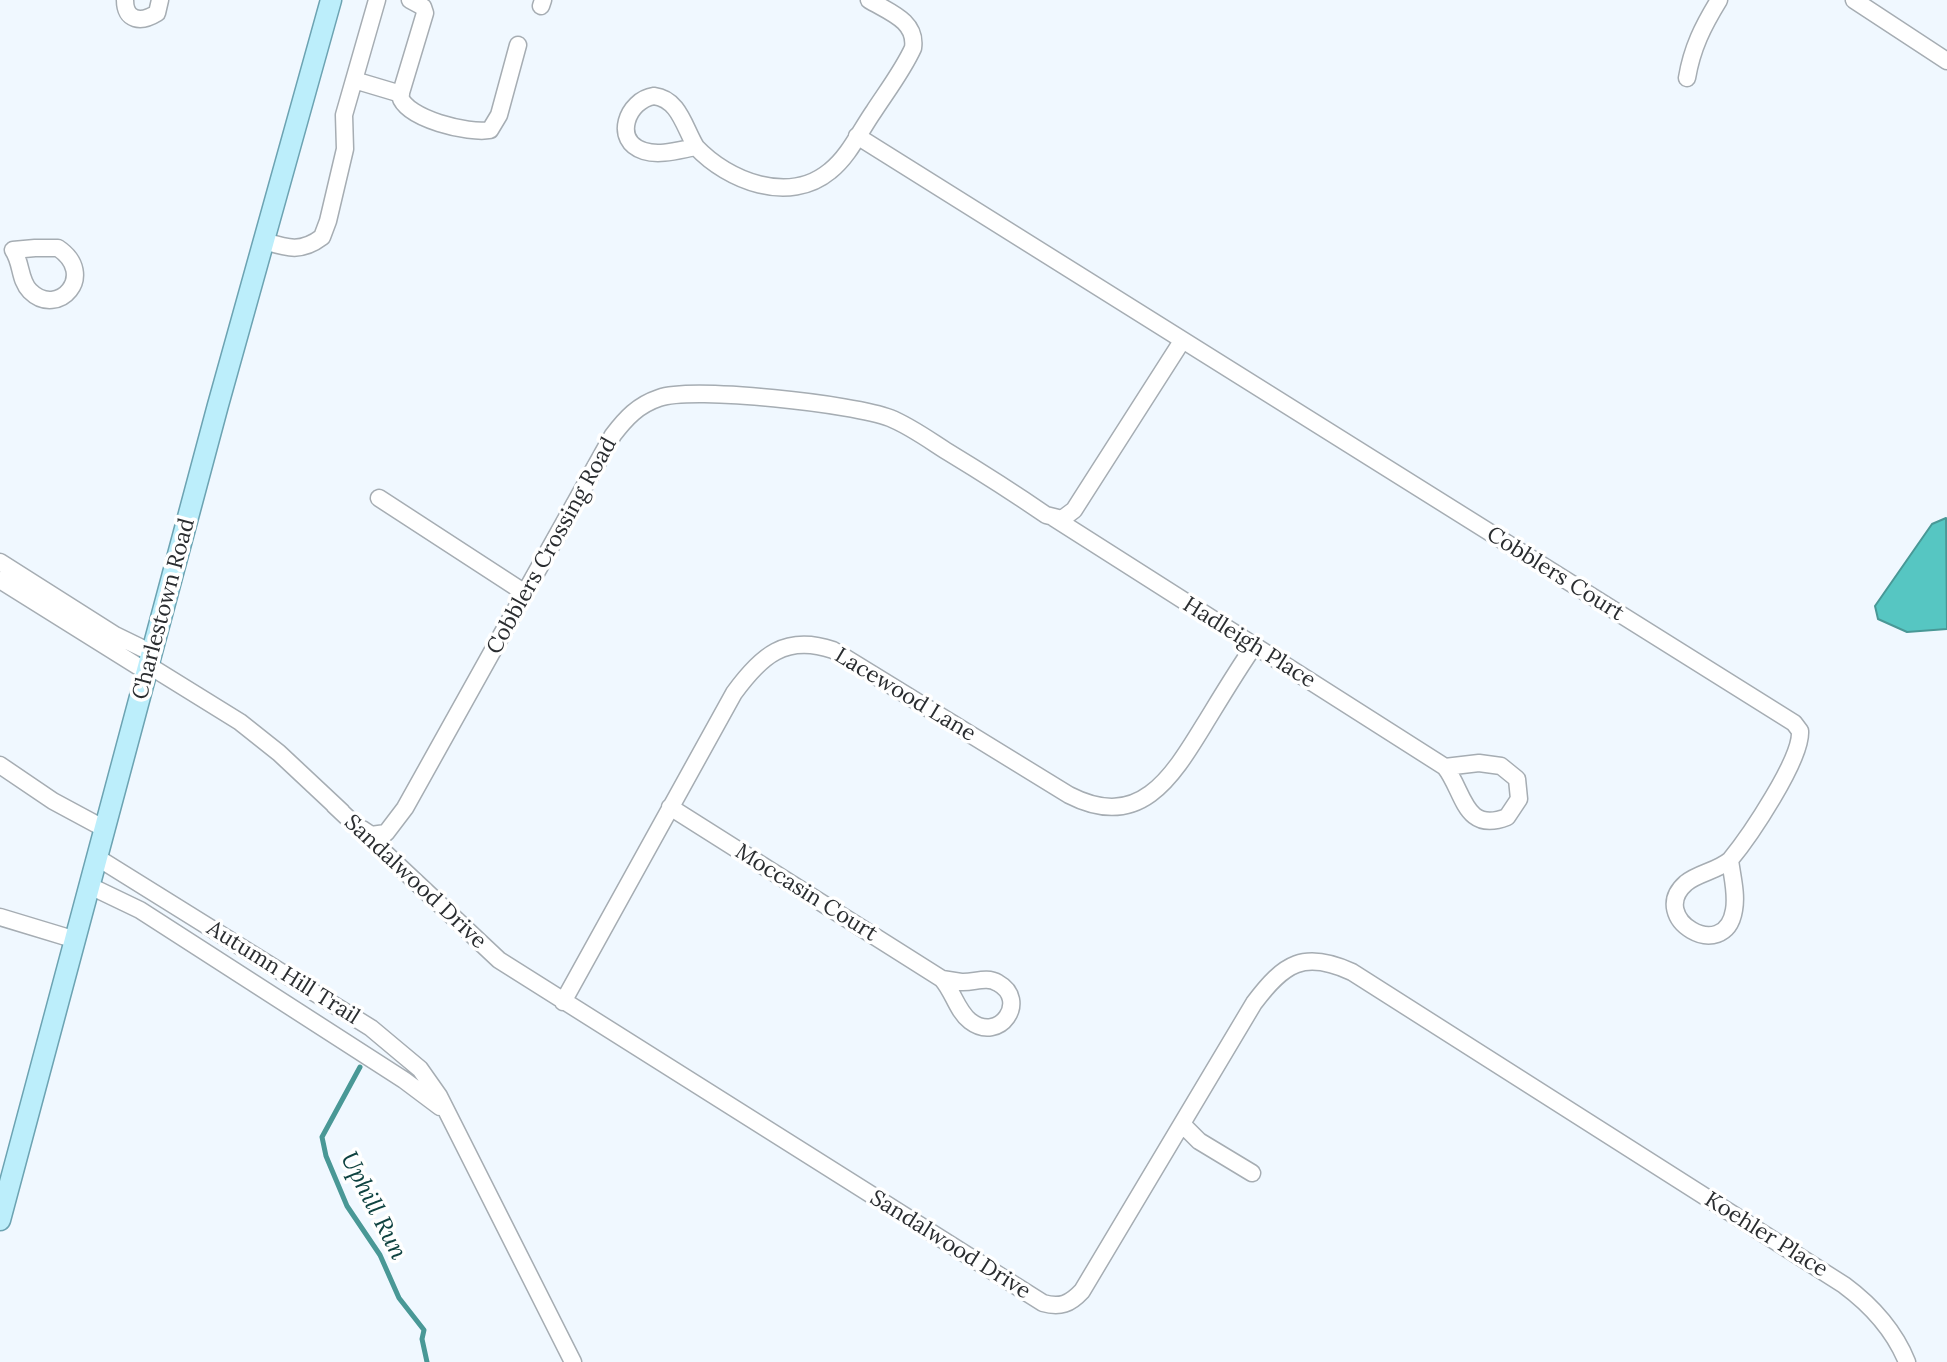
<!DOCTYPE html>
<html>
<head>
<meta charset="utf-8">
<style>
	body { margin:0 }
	canvas { display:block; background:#f0f8ff }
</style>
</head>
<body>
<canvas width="1947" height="1362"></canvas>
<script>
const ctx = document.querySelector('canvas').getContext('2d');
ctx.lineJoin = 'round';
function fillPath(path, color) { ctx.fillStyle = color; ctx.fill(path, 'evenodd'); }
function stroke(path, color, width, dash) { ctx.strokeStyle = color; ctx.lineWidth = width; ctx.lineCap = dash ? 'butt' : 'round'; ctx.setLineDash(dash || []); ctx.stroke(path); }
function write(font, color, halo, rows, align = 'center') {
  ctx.font = font + ' Lora,serif'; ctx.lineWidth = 7; ctx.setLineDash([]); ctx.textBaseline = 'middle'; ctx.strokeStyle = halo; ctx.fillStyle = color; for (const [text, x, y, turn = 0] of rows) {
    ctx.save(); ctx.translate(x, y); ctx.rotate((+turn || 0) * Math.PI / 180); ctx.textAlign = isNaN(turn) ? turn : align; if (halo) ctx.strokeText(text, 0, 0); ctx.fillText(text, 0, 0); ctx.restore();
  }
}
const water = new Path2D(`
	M1946,518L1947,629L1907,632L1878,619L1875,606L1932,524Z`);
fillPath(water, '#56c6c2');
stroke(water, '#499896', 2);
stroke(new Path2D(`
	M360,1067L322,1137L326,1156L347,1206L380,1255L399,1298L424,1330L422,1339L427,1362`), '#499896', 5);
const minor = new Path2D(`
	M125,0C125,21 141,23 157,13L160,0
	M410,0L423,7L425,13L400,96C406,119 469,134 490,130L499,115L518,45
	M1854,0L1947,61
	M541,6L543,0
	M1687,78C1692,48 1703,26 1719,0
	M354,80L401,94
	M654,96C679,99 684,127 696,147C679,150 660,156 644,151C612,141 627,100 654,96Z
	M857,136L1794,723L1800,731C1802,759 1749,837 1730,860
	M696,147C728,181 789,205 830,171C849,156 860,131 874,111C887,91 903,70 913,48C917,21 889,12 869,0
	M264,241C287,248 301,253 322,237L328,221L345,149L344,115L377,0
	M35,248H58C98,275 58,319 30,291C19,280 22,263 13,250Z
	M379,498L525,593
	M1054,518L1445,767
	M0,562L115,635L152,653
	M0,580L147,672
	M148,665L240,722L279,753L342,812
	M1479,763L1501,766L1517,779L1519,799L1507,817C1464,834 1464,791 1445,767Z
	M0,765L53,801L105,829
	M334,805L499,960L1043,1303C1060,1308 1070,1304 1082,1291L1254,1003C1284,963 1304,950 1352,972L1844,1285C1871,1305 1894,1330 1907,1362
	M670,807L942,979
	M362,829L371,835L386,833L405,808L613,435C626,418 638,405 659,398C693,386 855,404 890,418C910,426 929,440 948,452C981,472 1014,493 1046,515L1062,519L1074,510L1081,499L1182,341
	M98,858L371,1028L420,1069L439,1096L573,1362
	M1730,860C1732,876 1737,894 1734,910C1725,965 1646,918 1686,883C1698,873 1717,871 1730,860Z
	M90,886L140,910L404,1080L440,1107
	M0,917L76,940
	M942,979C948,980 955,981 961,982C974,983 986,976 998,983C1029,1000 1000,1044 970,1021C957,1011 953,991 942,979Z
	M563,1002L734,693C761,656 785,634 833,650L1069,795C1139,831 1171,779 1204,725C1220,699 1236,672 1254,646
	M1183,1125L1199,1141L1252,1173`);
const major = new Path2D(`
	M0,1220L218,405L331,0`);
stroke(minor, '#a6adb3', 19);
stroke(major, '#6ca3b2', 23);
stroke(minor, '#fff', 16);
stroke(major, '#bceefb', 20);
write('22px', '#2a2d30', '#fff', [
	["Cobblers Crossing Road",552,546,-61],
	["Cobblers Court",1555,574,32],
	["Charlestown Road",164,609,-75],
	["Hadleigh Place",1249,643,32],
	["Lacewood Lane",905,695,31],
	["Sandalwood Drive",415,882,43],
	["Moccasin Court",806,893,32],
	["Autumn Hill Trail",283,973,32],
	["Koehler Place",1766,1235,32],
	["Sandalwood Drive",950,1245,32]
]);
write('italic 24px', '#0f4341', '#fff', [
	["Uphill Run",373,1206,63]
]);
</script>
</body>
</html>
